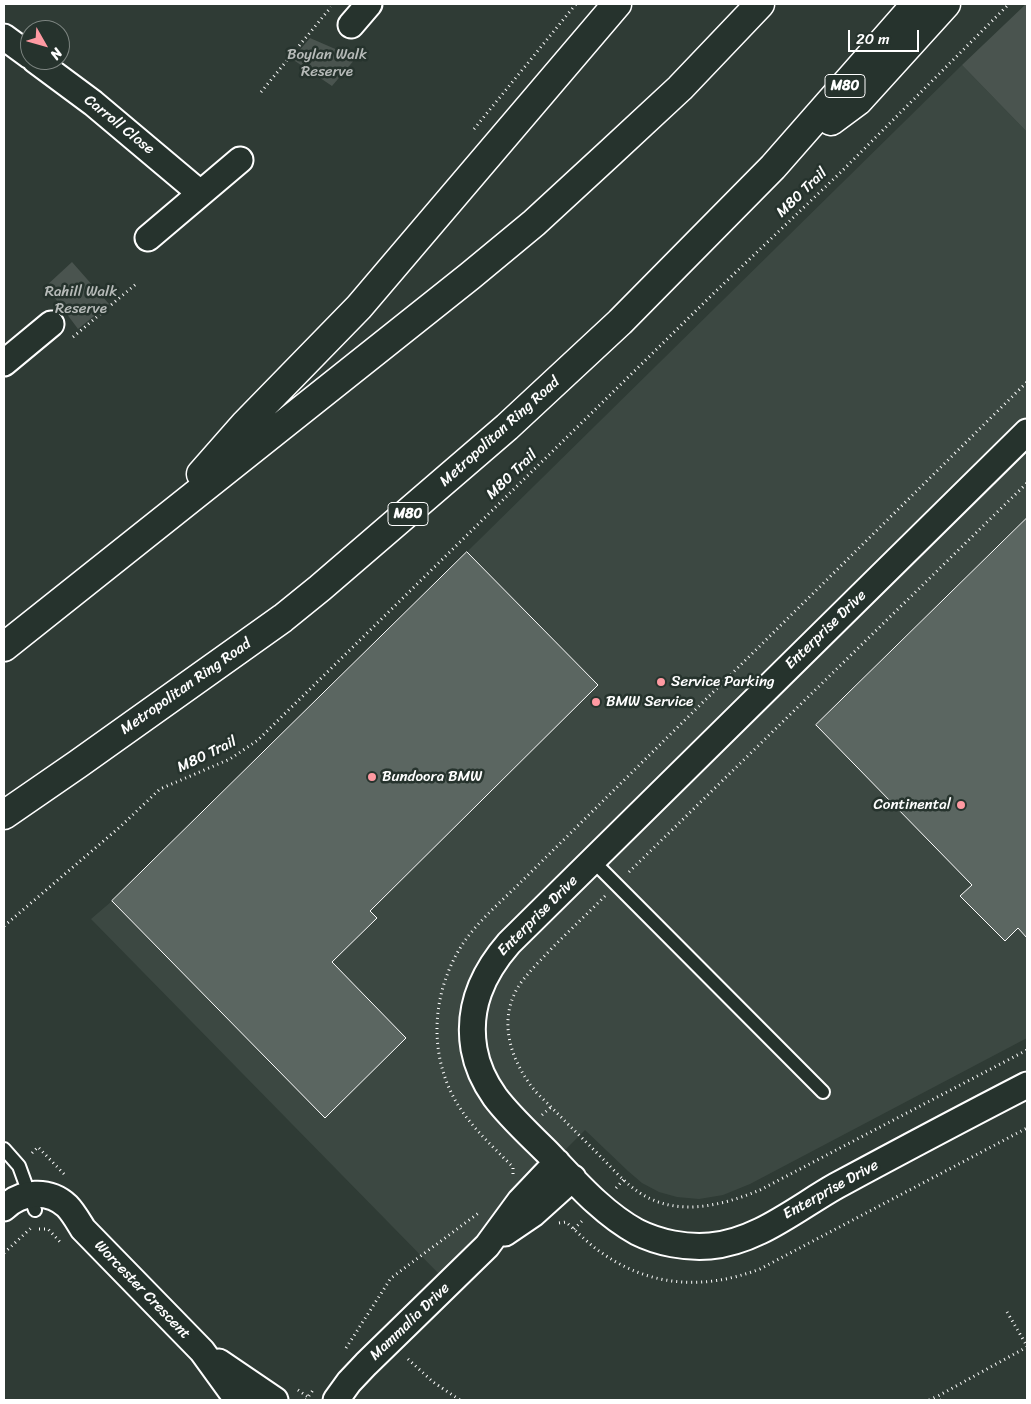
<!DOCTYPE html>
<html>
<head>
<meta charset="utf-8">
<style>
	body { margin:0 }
	#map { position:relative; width:1031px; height:1404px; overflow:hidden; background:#2f3b35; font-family:Sriracha,sans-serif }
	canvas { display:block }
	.frame { position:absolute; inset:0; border:5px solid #fff; pointer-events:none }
	.north { position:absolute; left:20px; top:20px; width:50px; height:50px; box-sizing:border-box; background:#26332d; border:1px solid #7d8581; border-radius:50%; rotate:128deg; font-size:14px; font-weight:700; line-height:20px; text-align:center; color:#fff }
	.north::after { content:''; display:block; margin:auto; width:18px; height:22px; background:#ff9aa2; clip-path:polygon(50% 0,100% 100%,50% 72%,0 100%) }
	.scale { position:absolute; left:848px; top:30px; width:71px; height:22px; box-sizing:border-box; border:2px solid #fff; border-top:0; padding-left:6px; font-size:15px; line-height:18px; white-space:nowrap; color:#fff; -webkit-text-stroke:4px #26332d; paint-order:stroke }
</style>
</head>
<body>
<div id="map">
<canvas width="1031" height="1404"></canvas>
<div class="frame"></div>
<div class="north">N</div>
<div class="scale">20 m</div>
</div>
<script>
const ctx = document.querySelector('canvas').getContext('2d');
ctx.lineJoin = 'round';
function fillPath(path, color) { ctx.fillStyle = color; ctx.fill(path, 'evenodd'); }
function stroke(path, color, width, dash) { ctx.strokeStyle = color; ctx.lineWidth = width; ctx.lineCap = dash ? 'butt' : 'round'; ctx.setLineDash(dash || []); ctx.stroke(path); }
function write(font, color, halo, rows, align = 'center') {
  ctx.font = font + ' Sriracha,sans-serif'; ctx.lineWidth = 5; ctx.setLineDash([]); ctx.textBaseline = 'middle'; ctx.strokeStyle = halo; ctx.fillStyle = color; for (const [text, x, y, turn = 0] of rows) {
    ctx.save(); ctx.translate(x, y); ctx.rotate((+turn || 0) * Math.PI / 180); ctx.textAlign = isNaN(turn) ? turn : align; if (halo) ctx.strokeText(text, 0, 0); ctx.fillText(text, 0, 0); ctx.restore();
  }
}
fillPath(new Path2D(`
	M962,65L1027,132V1038L750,1184L723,1195L699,1199L677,1197L659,1192L642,1183L628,1171L585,1130L440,1275L91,919L112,901Z`), '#3c4842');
fillPath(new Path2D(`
	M1026,4H1027V132L962,65Z
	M310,38L356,58L332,86L292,59Z
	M72,262L109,304L78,329L46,286Z`), '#4a544f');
const building = new Path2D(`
	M1027,518V938L1018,928L1005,941L960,896L972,885L816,725Z
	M467,552L598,685L370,911L377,918L332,962L406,1038L325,1118L112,901Z`);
fillPath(building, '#5b6661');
stroke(building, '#fff', 1);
const lane = new Path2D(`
	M593,861L823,1092
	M4,1149L19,1166L35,1210`);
const street = new Path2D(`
	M351,25L369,4
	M4,37L30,56
	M35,60L93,103L200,193
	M148,238L240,160
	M4,363L51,324
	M1027,432L509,943C482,974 467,1008 474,1049C477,1066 485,1083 495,1097C510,1117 529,1134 547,1152C574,1180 602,1213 637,1232C659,1243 686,1248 710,1246C757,1242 797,1208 836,1186C899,1152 963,1118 1027,1085
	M4,1208C21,1191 49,1189 67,1206C73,1212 78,1221 83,1229L202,1351L231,1391L242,1400
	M505,1233L533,1214L573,1178
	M219,1362L275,1400
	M336,1400L349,1382L366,1364L487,1246L520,1201L557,1162`);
const highway = new Path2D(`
	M831,121L858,101L946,4
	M201,474L245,424L359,307L617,4
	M4,647L470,276L534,223L610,153L680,88L760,4
	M4,815L78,764L283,618L320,588L507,427L620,322L773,167L916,4`);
stroke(lane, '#fff', 16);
stroke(street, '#fff', 29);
stroke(highway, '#fff', 31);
stroke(new Path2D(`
	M261,92L331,7
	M474,129L576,4
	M73,337L136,284
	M629,872L1027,483
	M605,896C588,913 570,930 553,947C542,959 530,970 520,984C496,1020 511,1062 536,1092C558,1114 579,1135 601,1157C612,1168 624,1182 637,1191C675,1218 721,1206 760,1190L1027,1050
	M4,926L121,826L160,789L230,759L258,740L714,293L841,172L1009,4
	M542,1115L551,1107
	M32,1153L38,1147L64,1174
	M513,1174V1167C496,1150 478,1133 464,1114C427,1063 429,994 464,942C480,919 504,899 524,879L1027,382
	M616,1188L624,1179
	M559,1223L566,1222C576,1231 585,1240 595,1248C646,1287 702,1291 760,1269L1027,1128
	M39,1229H48L62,1244
	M574,1229L583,1220
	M4,1253L31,1228
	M1007,1312L1027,1346
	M346,1348L391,1278L480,1212
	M408,1359L433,1382L460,1400
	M298,1390L308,1397
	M306,1400L313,1390
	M929,1400L938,1396
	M940,1400L938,1396L1027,1347`), '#fff', 3, [1, 4]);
stroke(lane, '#26332d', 12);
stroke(street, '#26332d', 25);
stroke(highway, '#26332d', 28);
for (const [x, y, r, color] of [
	[661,682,5,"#ff9aa2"],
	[596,702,5,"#ff9aa2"],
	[372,777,5,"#ff9aa2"],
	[961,805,5,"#ff9aa2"]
]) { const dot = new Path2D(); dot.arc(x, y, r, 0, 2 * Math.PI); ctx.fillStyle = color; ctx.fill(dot); stroke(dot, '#26332d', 2); }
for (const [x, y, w] of [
	[845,86,40],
	[408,514,40]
]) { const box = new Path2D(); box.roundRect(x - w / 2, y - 11.5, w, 23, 4); ctx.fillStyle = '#26332d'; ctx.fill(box); stroke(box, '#fff', 1); }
write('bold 14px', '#fff', null, [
	["M80",845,86],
	["M80",408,514]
]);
write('15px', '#b7bbb9', '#26332d', [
	["Boylan Walk",327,55],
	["Reserve",327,72],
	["Rahill Walk",81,292],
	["Reserve",81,309]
]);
write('15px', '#fff', '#26332d', [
	["Carroll Close",119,125,39],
	["M80 Trail",802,193,-44],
	["Metropolitan Ring Road",500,432,-42],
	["M80 Trail",512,475,-44],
	["Enterprise Drive",826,630,-44],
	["Metropolitan Ring Road",186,687,-35],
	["M80 Trail",207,755,-26],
	["Enterprise Drive",538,916,-45],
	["Enterprise Drive",831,1190,-29],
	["Worcester Crescent",142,1290,46],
	["Mammalia Drive",410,1322,-44]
]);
write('15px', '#fff', '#26332d', [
	["Service Parking",671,682],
	["BMW Service",606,702],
	["Bundoora BMW",382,777],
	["Continental",951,805,"right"]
], 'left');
</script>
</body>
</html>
